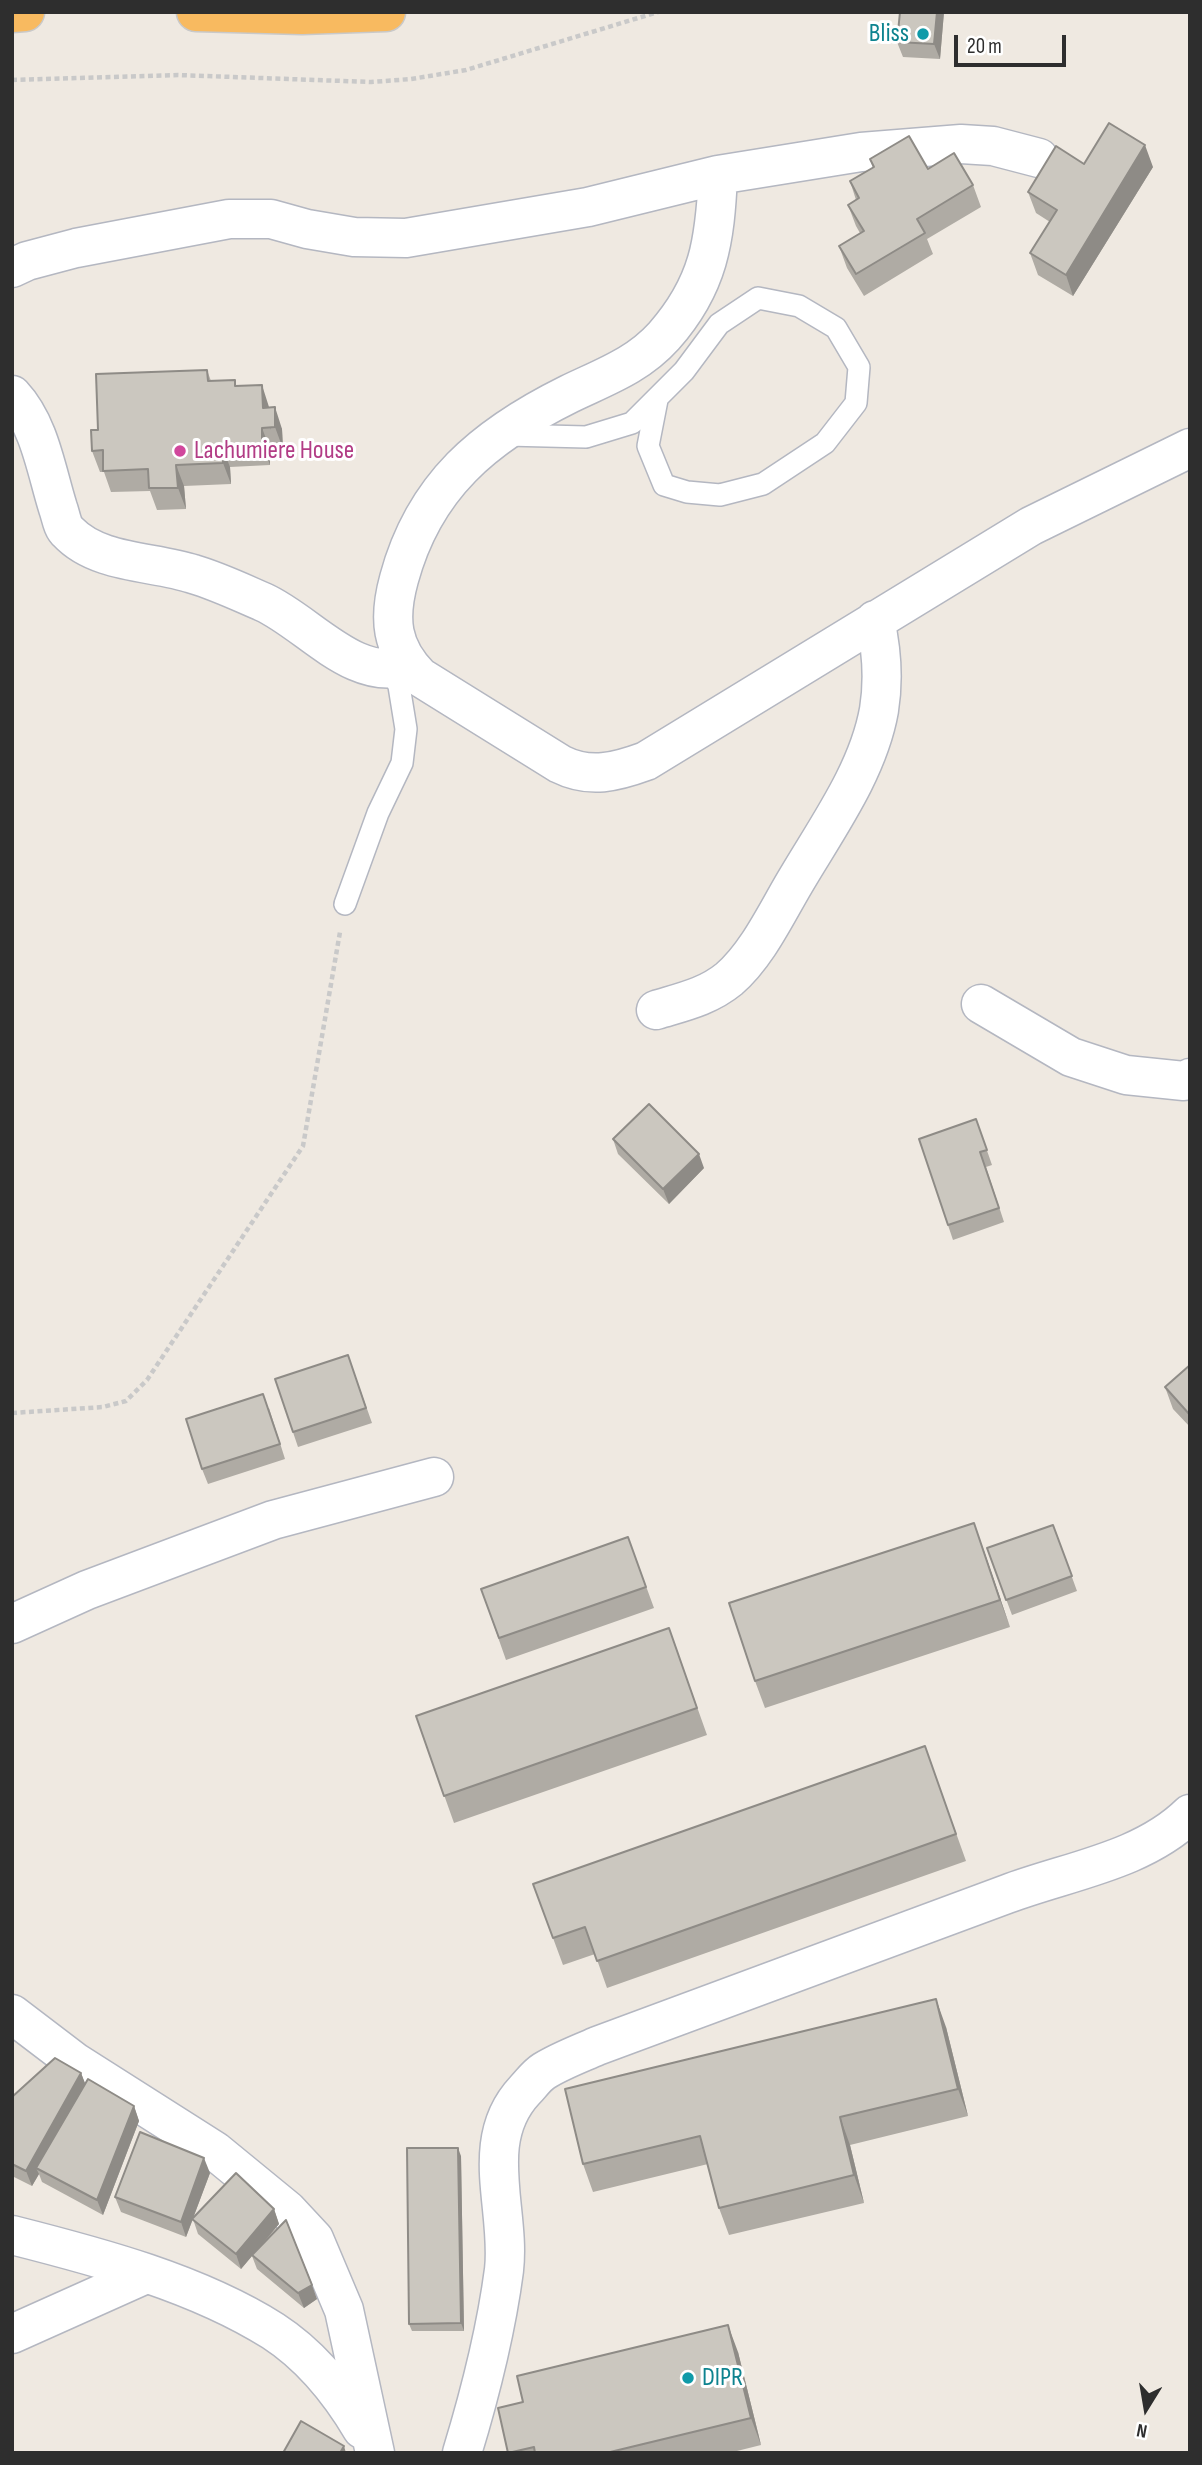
<!DOCTYPE html>
<html>
<head>
<meta charset="utf-8">
<style>
	body { margin:0 }
	#map { position:relative; width:1202px; height:2465px; overflow:hidden; background:#efe9e1; font-family:"Sofia Sans Condensed",sans-serif }
	canvas { display:block }
	.frame { position:absolute; inset:0; border:14px solid #2e2e2e; pointer-events:none }
	.north { position:absolute; left:1111px; top:2374px; width:70px; height:70px; -webkit-text-stroke:5px #fff; paint-order:stroke; rotate:191deg; font-size:19px; font-weight:700; line-height:28px; text-align:center; color:#2e2e2e }
	.north::after { content:''; display:block; margin:auto; width:24px; height:32px; background:#2e2e2e; clip-path:polygon(50% 0,100% 100%,50% 72%,0 100%) }
	.scale { position:absolute; left:954px; top:35px; width:112px; height:32px; box-sizing:border-box; border:4px solid #2e2e2e; border-top:0; padding-left:9px; font-size:21px; line-height:24px; white-space:nowrap; color:#2e2e2e; -webkit-text-stroke:5px #fff; paint-order:stroke }
</style>
</head>
<body>
<div id="map">
<canvas width="1202" height="2465"></canvas>
<div class="frame"></div>
<div class="north">N</div>
<div class="scale">20 m</div>
</div>
<script>
const ctx = document.querySelector('canvas').getContext('2d');
ctx.lineJoin = 'round';
function stroke(path, color, width, dash) { ctx.strokeStyle = color; ctx.lineWidth = width; ctx.lineCap = dash ? 'butt' : 'round'; ctx.setLineDash(dash || []); ctx.stroke(path); }
function fillPath(path, color) { ctx.fillStyle = color; ctx.fill(path, 'evenodd'); }
function write(font, color, halo, rows, align = 'center') {
  ctx.font = font + ' "Sofia Sans Condensed",sans-serif'; ctx.lineWidth = 6; ctx.setLineDash([]); ctx.textBaseline = 'middle'; ctx.strokeStyle = halo; ctx.fillStyle = color; for (const [text, x, y, turn = 0] of rows) {
    ctx.save(); ctx.translate(x, y); ctx.rotate((+turn || 0) * Math.PI / 180); ctx.textAlign = isNaN(turn) ? turn : align; if (halo) ctx.strokeText(text, 0, 0); ctx.fillText(text, 0, 0); ctx.restore();
  }
}
const service = new Path2D(`
	M507,435L586,437L632,423L684,371L719,324L758,298L799,306L836,328L859,367L856,403L825,443L763,484L720,495L687,492L664,485L648,446L657,400
	M345,904L378,813L402,763L406,729L399,686L392,671`);
const minor = new Path2D(`
	M718,175C715,241 709,285 664,336C637,366 604,377 569,394C484,436 424,486 399,579C388,619 391,648 420,677L560,764C590,779 616,772 646,761L1031,526L1190,448
	M12,268L27,261L76,248L229,219H271L307,229L354,237L406,238L588,207L718,175L861,152L961,144L993,146L1039,158
	M12,395C40,425 46,470 58,508C61,516 62,527 68,532C98,564 154,561 193,574C217,581 240,592 263,602C308,622 355,684 408,665
	M981,1004L1071,1057L1126,1075L1184,1081L1190,1078
	M656,1010C682,1002 707,997 729,979C757,955 776,914 795,882C826,829 868,772 879,710C884,679 882,651 875,620
	M12,1624L87,1590L273,1520L434,1477
	M12,2334L146,2274`);
const tertiary = new Path2D(`
	M12,2014L75,2062L215,2151L287,2210L314,2239L344,2310L375,2453
	M12,2235C99,2257 197,2283 273,2331C310,2355 340,2392 362,2429
	M462,2453C480,2394 496,2331 504,2270C511,2209 477,2141 525,2090C531,2084 536,2076 544,2071C560,2061 579,2054 597,2046C733,1995 870,1945 1007,1894C1068,1871 1142,1861 1190,1814`);
const trunk = new Path2D(`
	M196,12L302,15L386,12
	M12,13L25,12`);
stroke(service, '#b4b7c1', 24);
stroke(minor, '#b4b7c1', 41);
stroke(tertiary, '#b4b7c1', 41);
stroke(trunk, '#c9c9c9', 41);
stroke(new Path2D(`
	M12,80L178,75L371,82L411,79L466,70L658,12
	M12,1413L103,1407L126,1401L147,1380L303,1146L340,932`), '#c9c9c9', 4.5, [5, 3.5]);
stroke(service, '#fff', 21);
stroke(minor, '#fff', 38);
stroke(tertiary, '#fff', 38);
stroke(trunk, '#f8ba60', 38);
fillPath(new Path2D(`
	M900,12H944L940,59L903,57L897,42Z
	M870,159L928,169L973,185L981,207L927,239L933,254L864,296L847,268L839,246L860,233L856,226L848,205L856,200L850,181L873,168Z
	M1084,164L1153,167L1073,296L1038,275L1030,253L1050,222L1036,213L1028,192Z
	M207,370L211,381L237,386L269,408L282,429L283,449H270V465L230,467L231,484L184,486L186,509L157,510L150,491L111,492L104,472H100L92,451L98,430Z
	M976,1119L992,1165L986,1167L1004,1222L953,1240L919,1139Z
	M613,1139L704,1168L669,1204L618,1154Z
	M348,1355L372,1423L298,1447L275,1379Z
	M1190,1365V1427L1173,1409L1165,1387Z
	M269,1408L285,1459L208,1484L202,1469Z
	M1053,1525L1077,1591L1012,1615L987,1548Z
	M628,1537L654,1608L506,1660L481,1589Z
	M984,1551L1010,1627L765,1708L755,1681Z
	M669,1628L707,1735L454,1823L416,1716Z
	M925,1746L966,1861L607,1988L595,1954L563,1965L533,1884Z
	M946,2027L968,2116L850,2145L864,2203L729,2235L719,2208L708,2164L593,2192L583,2164Z
	M81,2073L85,2084L134,2106L139,2121L103,2215L42,2182L39,2174L32,2186L12,2176V2097Z
	M461,2156L464,2331H412L409,2324Z
	M210,2173L193,2218L274,2209L279,2224L263,2244L317,2299L304,2308L257,2269L252,2256L241,2269L198,2234L193,2219L186,2237L121,2212L115,2197Z
	M738,2352L761,2445L729,2453H508Z`), '#afaba4');
fillPath(new Path2D(`
	M937,12H944L940,59L934,44Z
	M1145,145L1153,167L1073,296L1066,275Z
	M262,385L269,407L271,430L263,408Z
	M275,407L282,429L283,449L275,427Z
	M262,428L270,449V465L262,444Z
	M222,446L230,467L231,484L223,463Z
	M176,465L184,486L186,509L178,488Z
	M699,1154L704,1168L669,1204L663,1189Z
	M974,1523L984,1551L1010,1627L1000,1600Z
	M936,1999L946,2027L968,2116L958,2089Z
	M81,2073L87,2088L36,2168L39,2174L32,2186L26,2171Z
	M134,2106L139,2121L103,2215L97,2200Z
	M840,2117L850,2145L864,2203L854,2175Z
	M458,2148L461,2156L464,2331L461,2323Z
	M204,2158L210,2173L186,2237L181,2222Z
	M274,2209L279,2224L241,2269L236,2254Z
	M312,2285L317,2299L304,2308L298,2293Z
	M728,2325L738,2352L761,2445L751,2418Z
	M344,2446L346,2453H340Z`), '#8e8b86');
const building = new Path2D(`
	M900,12H937L934,44L897,42Z
	M1109,123L1145,145L1066,275L1030,253L1057,210L1028,192L1056,146L1084,164Z
	M909,136L928,169L954,153L973,185L917,219L925,233L856,274L839,246L864,231L848,205L859,198L850,181L874,167L870,159Z
	M207,370L208,381L235,380V386L262,385L263,408L275,407V427L262,428V444L222,446L223,463L176,465L178,488H149L148,469L103,471V450L92,451L91,430H98L96,374Z
	M649,1104L699,1154L663,1189L613,1139Z
	M976,1119L987,1150L980,1152L999,1208L948,1225L919,1139Z
	M348,1355L366,1408L293,1432L275,1379Z
	M1190,1365V1415L1165,1387Z
	M263,1394L280,1444L202,1469L186,1419Z
	M974,1523L1000,1600L755,1681L729,1603Z
	M1053,1525L1072,1576L1006,1600L987,1548Z
	M628,1537L646,1587L499,1638L481,1589Z
	M669,1628L697,1708L444,1796L416,1716Z
	M925,1746L956,1834L597,1961L585,1927L553,1938L533,1884Z
	M936,1999L958,2089L840,2117L854,2175L719,2208L700,2136L583,2164L565,2089Z
	M55,2058L81,2073L26,2171L12,2164V2097Z
	M88,2079L134,2106L97,2200L36,2168Z
	M140,2132L204,2158L181,2222L115,2197Z
	M407,2148H458L461,2323L409,2324Z
	M236,2173L274,2209L236,2254L192,2219Z
	M286,2220L312,2285L298,2293L252,2255Z
	M728,2325L751,2418L606,2453H535L534,2447L508,2453L498,2408L523,2402L517,2376Z
	M301,2421L344,2446L340,2453H283Z`);
fillPath(building, '#cbc7bf');
stroke(building, '#8e8b86', 2);
for (const [x, y, r, color] of [
	[923,34,7,"#0f9aa8"],
	[180,451,7,"#d1479c"],
	[688,2378,7,"#0f9aa8"]
]) { const dot = new Path2D(); dot.arc(x, y, r, 0, 2 * Math.PI); ctx.fillStyle = color; ctx.fill(dot); stroke(dot, '#fff', 2.5); }
write('26px', '#0d838f', '#fff', [
	["Bliss",909,34],
	["DIPR",702,2378,"left"]
], 'right');
write('26px', '#b23c85', '#fff', [
	["Lachumiere House",194,451]
], 'left');
</script>
</body>
</html>
